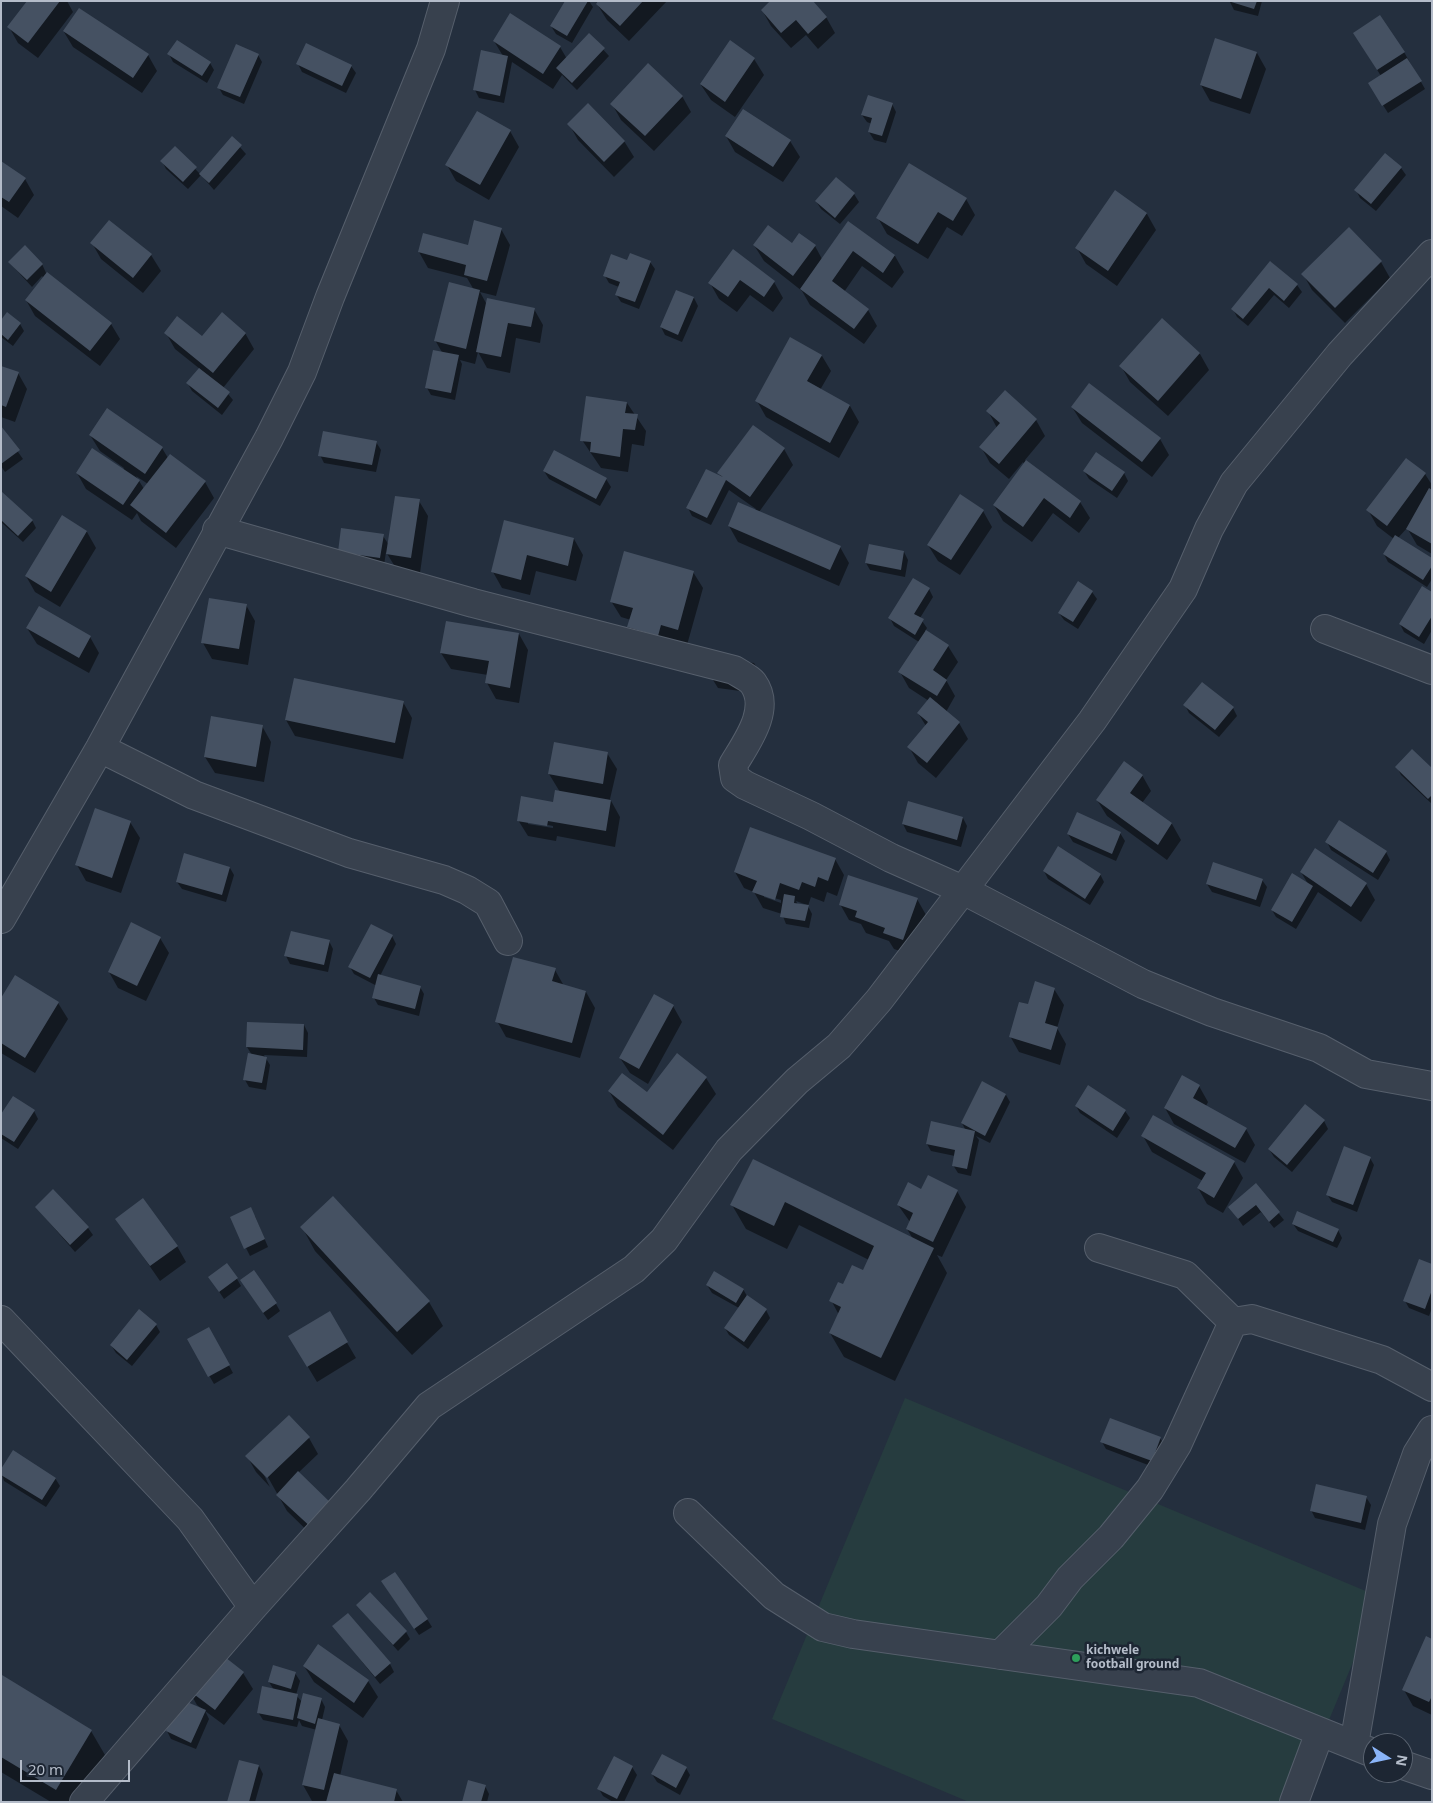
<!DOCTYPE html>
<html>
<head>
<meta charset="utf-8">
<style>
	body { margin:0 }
	#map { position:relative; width:1433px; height:1803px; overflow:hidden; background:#242f3e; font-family:"Noto Sans",sans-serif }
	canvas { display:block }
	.frame { position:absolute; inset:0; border:2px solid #b4bcc9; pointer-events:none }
	.north { position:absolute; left:1363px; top:1733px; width:50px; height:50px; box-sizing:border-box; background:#1d2633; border:1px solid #59626f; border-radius:50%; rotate:100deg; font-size:14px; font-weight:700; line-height:20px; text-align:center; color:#b4bcc9 }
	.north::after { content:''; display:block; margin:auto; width:18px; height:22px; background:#8ab4f8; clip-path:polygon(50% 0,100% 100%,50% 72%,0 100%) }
	.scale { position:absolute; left:20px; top:1760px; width:110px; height:22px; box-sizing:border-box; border:2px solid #b4bcc9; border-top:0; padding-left:6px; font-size:15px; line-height:18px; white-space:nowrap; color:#b4bcc9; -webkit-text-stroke:4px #1d2633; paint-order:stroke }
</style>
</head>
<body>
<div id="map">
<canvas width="1433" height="1803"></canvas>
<div class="frame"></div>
<div class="north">N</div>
<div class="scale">20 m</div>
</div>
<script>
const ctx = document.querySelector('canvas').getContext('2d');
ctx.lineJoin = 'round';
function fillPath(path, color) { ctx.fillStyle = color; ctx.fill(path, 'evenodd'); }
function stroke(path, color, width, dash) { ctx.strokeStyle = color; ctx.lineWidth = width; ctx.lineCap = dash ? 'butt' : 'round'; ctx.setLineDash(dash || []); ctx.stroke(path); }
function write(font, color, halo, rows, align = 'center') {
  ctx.font = font + ' "Noto Sans",sans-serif'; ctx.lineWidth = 5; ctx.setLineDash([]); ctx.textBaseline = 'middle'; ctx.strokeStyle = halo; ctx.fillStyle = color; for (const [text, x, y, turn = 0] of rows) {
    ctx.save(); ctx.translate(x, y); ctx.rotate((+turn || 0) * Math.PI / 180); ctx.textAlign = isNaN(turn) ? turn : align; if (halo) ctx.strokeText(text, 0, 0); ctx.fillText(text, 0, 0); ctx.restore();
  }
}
fillPath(new Path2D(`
	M905,1398L1380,1597L1295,1802H969L772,1719Z`), '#263c3f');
fillPath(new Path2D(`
	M29,1H67L73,12L38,58L18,43L9,27Z
	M566,1H589L593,7L572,43L556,34L551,26Z
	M600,1H667L629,41L607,20L597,4Z
	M1262,1L1258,16L1234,10L1230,2Z
	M762,10L826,17L835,33L818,49L806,35L791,48L771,26Z
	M511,15L560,47L567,59L590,35L609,56L577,90L562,75L553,89L512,62L504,103L479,98L475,90L503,56L494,41Z
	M64,32L148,55L157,71L142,93L73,47Z
	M1359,41L1404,52L1425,89L1388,113L1369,83L1381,76Z
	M1257,53L1266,69L1250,114L1210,101L1201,85Z
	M169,54L210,63L214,70L207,83L173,62Z
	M258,55L262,62L244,104L223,95L219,88Z
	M754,59L764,75L735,117L711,100L701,85Z
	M298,64L351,66L356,73L346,93L302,72Z
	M682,96L691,112L654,151L621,120L612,104Z
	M892,104L896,112L886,143L874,140L869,132L872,124L867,122L862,115Z
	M569,124L624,141L634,157L614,177L578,140Z
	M510,131L519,147L489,200L456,181L447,165Z
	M726,136L790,141L800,157L783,182L735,152Z
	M232,138L246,154L214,190L201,175L188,189L166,169L162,161L175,148L200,174Z
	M1,162L25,179L34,195L18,218L1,206Z
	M1401,168L1406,175L1376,211L1360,198L1356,190Z
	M836,179L854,194L859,202L840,224L821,209L816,201Z
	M1115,192L1147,214L1156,230L1117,286L1086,264L1077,248Z
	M966,199L975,215L962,236L947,227L928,259L887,234L878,218Z
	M109,221L151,255L161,271L143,293L101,259L92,243Z
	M848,222L895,256L904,272L892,288L862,266L844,292L868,310L877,326L864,344L810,305L802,291L764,261L754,245L815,246L822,259Z
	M501,229L510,245L496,296L480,292L487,305L534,309L543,325L540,343L516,338L510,373L487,368L478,352L475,364L460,360L462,364L455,400L431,395L427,388L443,354L435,340L474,290L467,278L428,268L419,252L469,246Z
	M733,251L774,282L783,298L773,312L750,295L737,312L719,299L710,283Z
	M628,261L650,262L655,269L639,309L621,302L616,294L619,287L609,283L605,276Z
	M1271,262L1297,285L1302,292L1289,308L1274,295L1248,326L1237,317L1233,309Z
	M1381,262L1390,278L1345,323L1312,290L1303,274Z
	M10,263L42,264L46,273L111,324L120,339L100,366L35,316L26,300L44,278L42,276L32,287Z
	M677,291L694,298L698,306L682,342L665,335L661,327Z
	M1162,320L1200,354L1209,370L1168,416L1130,382L1121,366Z
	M1,323L20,324L24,331L13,346L1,337Z
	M166,333L202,338L245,333L254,349L223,388L233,400L222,415L192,391L188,384L200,369L175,349Z
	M822,356L831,371L820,390L850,406L859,422L839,458L766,417L757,401Z
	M1,367L18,373L27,389L15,422L1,417Z
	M1005,392L1036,420L1045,436L1025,460L1080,502L1090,518L1079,533L1053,513L1032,542L1003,521L994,505L1024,464L1023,462L1009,479L990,463L981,447L997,428L988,411Z
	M627,403L646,431L644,446L632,444L628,472L601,468L582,440Z
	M1072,407L1160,439L1169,455L1152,477L1082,423Z
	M108,410L162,448L168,458L205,482L214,498L176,548L141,521L137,513L132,520L86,489L77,473L123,470L124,468L100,451L90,435ZM136,476L148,484L144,489Z
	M1,428L23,459L5,472L1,466Z
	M376,442L381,450L376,472L324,463L320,455Z
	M784,449L793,465L759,512L840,547L849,563L839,586L738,542L729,526L756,509L729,490L711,525L692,516L688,508L722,479L719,473Z
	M1407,459L1425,474L1432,485V554L1417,545L1407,528L1398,538L1432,560V579L1427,587L1388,562L1384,554L1394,539L1377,526L1368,510Z
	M544,471L606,479L611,487L600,506L549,479Z
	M1084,471L1124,473L1128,481L1117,498L1089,479Z
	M1,493L32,520L36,528L23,542L1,522Z
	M419,501L428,516L420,573L397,570L386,552L384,565L339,551L383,536L389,545Z
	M983,511L992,527L960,575L938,561L928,545Z
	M62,517L87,532L96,548L60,607L35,592L26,576Z
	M505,522L574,539L583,555L576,581L536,571L530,595L502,588L493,572Z
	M904,552L908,560L905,577L870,570L866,563Z
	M693,572L703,588L687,645L638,643L628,627L631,620L621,617L611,601Z
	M929,589L933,597L920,618L927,628L925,631L948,646L958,662L946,680L955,696L946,712L959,723L968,739L936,778L918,763L909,747L926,726L918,713L929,701L909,688L900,672L919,642L894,626L890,618Z
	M1092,592L1097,599L1078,629L1064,620L1059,613Z
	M1432,593V630L1424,644L1404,632L1400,624Z
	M246,605L255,621L248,665L212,659L203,643Z
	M27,628L90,637L99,653L89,673L37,644Z
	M519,634L528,650L519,703L496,699L487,683L488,675L451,669L441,653Z
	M716,658L754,663L758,670L755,693L718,688L713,680Z
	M403,702L412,718L403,759L295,736L286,720Z
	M1185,705L1233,708L1237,716L1219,737L1189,713Z
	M262,726L271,742L264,782L215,773L205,757Z
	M607,753L617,769L610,799L620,817L615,847L557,836L556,841L528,836L518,820L554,803L560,792L549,774ZM528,821L553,826V828L528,824Z
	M1397,767L1432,770V804L1401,775Z
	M1142,775L1151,791L1142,803L1172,824L1181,840L1167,860L1107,816L1097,800Z
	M963,818L967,826L961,847L907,832L903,824Z
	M130,822L140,838L121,893L86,881L77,865Z
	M1120,833L1125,841L1116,861L1073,842L1068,834Z
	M1327,842L1386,852L1390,860L1378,880L1331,850Z
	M1316,850L1366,884L1375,900L1361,922L1318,892L1296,929L1276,917L1272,910L1308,884L1301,872Z
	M835,859L844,875L837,896L827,892L824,902L811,897L808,906L812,914L809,928L786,924L782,914L763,908L754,892L744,888L735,872ZM764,895L781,900V903L764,897ZM796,901L807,905H798Z
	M230,868L234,875L226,902L182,889L177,882Z
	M1044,871L1100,874L1104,882L1090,905L1048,879Z
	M1262,880L1267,887L1260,907L1212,892L1207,884Z
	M917,899L926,915L912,955L894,949L889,941L866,933L861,924L849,920L840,904Z
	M392,936L396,944L380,976L420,987L424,994L419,1016L378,1005L374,998L377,986L354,974L350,967Z
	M160,938L169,953L146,1001L118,988L109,972Z
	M329,941L333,949L328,972L290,964L286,956Z
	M555,970L564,986L586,992L595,1008L580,1058L506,1037L497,1021Z
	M1054,989L1064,1005L1057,1028L1066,1044L1060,1065L1019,1052L1010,1036L1029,1006Z
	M1,1001L58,1003L68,1019L35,1073L1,1053Z
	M673,1006L682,1022L648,1084L630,1073L620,1058Z
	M248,1023L304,1025L308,1033L307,1057L264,1055L270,1065L266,1090L249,1087L245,1080L252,1055L247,1047Z
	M706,1078L716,1094L673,1150L618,1107L609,1091L647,1094Z
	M1199,1086L1208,1102L1206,1106L1246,1129L1255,1145L1245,1163L1174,1124L1165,1108Z
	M1006,1095L1010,1102L990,1143L976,1136L979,1140L971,1176L958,1173L953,1165L955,1156L931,1151L927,1144L966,1131L962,1123Z
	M1076,1106L1125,1111L1130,1118L1117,1138L1080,1113Z
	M34,1111L38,1119L18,1149L1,1138V1116Z
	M1324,1121L1328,1129L1292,1172L1274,1157L1269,1149Z
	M1143,1136L1234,1162L1243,1178L1223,1213L1207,1204L1198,1188L1203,1181L1152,1152Z
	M1370,1158L1374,1165L1357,1212L1332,1202L1327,1194Z
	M753,1161L913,1239L907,1229L910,1222L898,1205L922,1190L957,1191L966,1207L942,1257L937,1255L947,1273L895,1381L844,1357L830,1333L839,1315L831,1300L844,1285L863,1272L869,1260L799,1225L787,1249L746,1229L732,1205Z
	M1256,1185L1284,1220L1274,1228L1261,1212L1243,1226L1230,1207Z
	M36,1207L88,1228L93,1235L75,1252Z
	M255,1216L268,1247L250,1256L246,1248Z
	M117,1219L177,1246L186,1262L160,1281Z
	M1293,1224L1338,1230L1342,1238L1337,1248L1298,1231Z
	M302,1227L429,1302L443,1326L412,1355L315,1251Z
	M1432,1265V1308L1429,1316L1409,1308L1405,1301Z
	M210,1278L237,1279L241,1286L224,1299Z
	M707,1285L743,1289L747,1296L766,1310L770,1318L748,1349L729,1335L725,1328L739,1308L712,1293Z
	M246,1288L276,1304L280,1311L268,1320Z
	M329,1312L356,1358L317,1382L299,1352Z
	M156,1325L160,1332L132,1366L116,1353L111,1345Z
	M209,1328L233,1373L214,1384L188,1339Z
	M309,1438L318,1454L298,1473L323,1546L287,1511L265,1472L263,1473L270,1487L256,1472L247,1456Z
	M1160,1438L1165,1446L1156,1468L1106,1449L1102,1442Z
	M1,1471L55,1478L60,1486L46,1507L4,1481Z
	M1366,1497L1371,1505L1365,1530L1315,1518L1311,1510Z
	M387,1589L427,1619L432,1627L419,1635Z
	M357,1605L406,1632L410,1639L398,1651Z
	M334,1627L390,1664L394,1672L380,1684Z
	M1432,1640V1715L1413,1706L1404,1690Z
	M216,1652L243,1673L253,1689L224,1725L197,1705L188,1689Z
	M304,1666L368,1681L378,1697L363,1718L314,1682Z
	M295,1673L300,1681L296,1695L302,1702L321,1699L325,1707L322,1720L339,1725L348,1741L340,1776L396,1790L403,1802L312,1801L303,1785L317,1730L302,1726L299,1720L297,1727L263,1720L258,1712L274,1690L269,1682Z
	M3,1677L91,1731L105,1755L77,1802H51L1,1772Z
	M205,1711L209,1719L196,1749L171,1739L167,1731Z
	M259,1766L263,1774L255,1802H228Z
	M632,1767L637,1775L624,1802H613L603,1796L599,1789Z
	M686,1768L690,1775L680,1795L657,1782L652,1774Z
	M485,1786L489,1794L487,1802H463Z`), '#0007');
fillPath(new Path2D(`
	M27,1H60L28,43L7,27Z
	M565,1H588L567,36L550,26Z
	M598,1H643L620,26L596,4Z
	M770,1H813L827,17L808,34L796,20L781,33L761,10Z
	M1228,1H1257L1254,9Z
	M79,8L149,54L133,78L63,31Z
	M510,13L561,46L543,74L493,41Z
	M1380,15L1405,52L1377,70L1353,33Z
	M589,33L605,48L572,83L556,68Z
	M1215,38L1257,52L1241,99L1200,85Z
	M177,40L211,62L202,76L167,54Z
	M730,40L755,58L725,102L700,84Z
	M306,43L352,65L342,86L296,64Z
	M236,44L259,54L240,97L217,88Z
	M481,50L508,56L500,96L473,90Z
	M1407,58L1422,81L1382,106L1368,83Z
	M648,63L683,96L645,136L610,104Z
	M868,95L893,103L882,136L868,132L872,118L861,115Z
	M588,103L625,141L604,162L567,124Z
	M743,109L791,140L773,167L725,136Z
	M477,111L511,130L480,185L445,165Z
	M232,136L242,145L209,183L199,174Z
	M175,146L197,167L183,182L160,161Z
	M1385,153L1402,167L1371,204L1354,190Z
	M1,161L26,178L9,202L1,197Z
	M909,163L967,198L953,221L938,212L918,244L876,218Z
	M836,177L855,193L835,218L815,201Z
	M1115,190L1147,213L1108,271L1075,248Z
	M109,220L152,254L133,278L90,243Z
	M474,220L502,228L487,281L464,275L466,265L418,252L423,233L468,245Z
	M848,221L895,255L883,273L853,251L832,281L869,309L854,329L800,289Z
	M768,225L792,243L799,233L816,245L793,276L753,245Z
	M1349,227L1382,261L1335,308L1301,274Z
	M25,245L43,264L27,280L8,262Z
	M733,249L775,281L764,297L740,280L728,297L708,283Z
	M630,253L651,261L635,302L615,295L620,282L603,276L611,254L627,260Z
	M1270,261L1298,284L1284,301L1269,288L1243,319L1231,309Z
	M47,272L112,323L90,351L25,300Z
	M449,282L480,290L466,349L434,341Z
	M676,290L694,297L678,335L660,327Z
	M487,298L535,308L531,327L508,323L501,357L476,352Z
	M7,312L21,323L8,340L1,334V320Z
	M222,312L246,333L213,373L164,333L177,316L202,336Z
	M1162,318L1200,353L1158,401L1119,366Z
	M790,337L822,355L807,381L850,405L830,443L755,401Z
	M433,350L459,355L451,393L425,388Z
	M1,366L19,372L6,407L1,405Z
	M199,368L230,392L218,408L186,383Z
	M1089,383L1161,438L1142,462L1071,407Z
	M1005,390L1037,419L999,464L979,447L1000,423L986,411Z
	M586,396L627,402L625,413L638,414L635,430L623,429L620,457L590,452L591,442L580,441Z
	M107,408L163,447L145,474L89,435Z
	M753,425L785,448L750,497L726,480L707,518L686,508L706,469L723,477L717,473Z
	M1,426L20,450L1,464Z
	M323,431L377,441L372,465L318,456Z
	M92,448L140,480L123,505L76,473Z
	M554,450L607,478L596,499L543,471Z
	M1096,452L1125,472L1112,491L1083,471Z
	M170,454L206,481L166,533L130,505Z
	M1406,458L1426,473L1387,526L1366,510Z
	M1026,460L1081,501L1070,518L1044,498L1023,527L993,505Z
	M1429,488L1432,490V544L1406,529Z
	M1,491L33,520L18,536L1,520Z
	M960,494L984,510L951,560L927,545Z
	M395,496L420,499L411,558L386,554Z
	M738,502L841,546L830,570L728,526Z
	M62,515L87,531L51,592L25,576Z
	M504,520L574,538L568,566L527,555L521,580L491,572Z
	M341,528L384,534L380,558L338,552Z
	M1395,535L1432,558V566L1423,580L1383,554Z
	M869,544L904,551L901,570L865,563Z
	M624,551L694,571L678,630L661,625L658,636L627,627L633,608L610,602Z
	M913,578L930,588L914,614L924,619L915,635L888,618Z
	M1078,581L1093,591L1073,622L1058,613Z
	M1422,586L1432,592V616L1419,637L1399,624Z
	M209,598L247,604L239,649L201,643Z
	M39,606L91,636L79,658L26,628Z
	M446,621L519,633L510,688L485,683L489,661L440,653Z
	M926,630L949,645L933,670L947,680L937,696L898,672Z
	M294,678L404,701L395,743L285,720Z
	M1202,682L1234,707L1215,730L1183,705Z
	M930,697L960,722L927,763L907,747L928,722L917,713Z
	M211,716L263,725L256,767L204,757Z
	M554,742L608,752L603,784L548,774Z
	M1412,749L1432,768V795L1428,799L1395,767Z
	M1124,761L1143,775L1130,793L1172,823L1158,845L1096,800Z
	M555,790L611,800L606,831L548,821L547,826L517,821L521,796L553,802Z
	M908,801L963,817L957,840L902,824Z
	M95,808L131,821L112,878L75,865Z
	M1077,812L1121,832L1112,854L1067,834Z
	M1339,820L1387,851L1373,873L1325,842Z
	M750,827L836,858L828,881L818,877L815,887L802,882L799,890L780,883L775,900L752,892L757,881L734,872Z
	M1058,846L1101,874L1085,899L1043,871Z
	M1315,848L1367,883L1351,907L1300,872Z
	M184,853L230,867L222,895L176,882Z
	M1213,862L1263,879L1256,900L1206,884Z
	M1292,873L1313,886L1292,922L1271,910Z
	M848,875L918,898L903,940L883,933L885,928L855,917L857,911L839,905Z
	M784,894L795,896L794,903L809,905L805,921L780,917Z
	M131,922L161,937L137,986L108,972Z
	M371,924L393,935L370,978L348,967Z
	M291,931L330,940L324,965L284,956Z
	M513,957L556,968L552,981L586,991L572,1043L495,1022Z
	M378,974L421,986L415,1009L372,998Z
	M15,975L59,1002L25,1058L1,1043V998Z
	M1035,981L1055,988L1045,1023L1058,1027L1051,1050L1009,1037L1019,1002L1028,1004Z
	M654,994L674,1005L639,1069L619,1058Z
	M247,1022L304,1024L303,1050L246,1047Z
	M248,1053L267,1057L262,1083L243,1080Z
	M677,1053L707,1077L663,1135L608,1091L622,1073L647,1092Z
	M1182,1075L1200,1085L1193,1098L1247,1128L1235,1148L1164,1108Z
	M982,1081L1006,1094L985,1136L961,1123Z
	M1088,1085L1126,1110L1113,1131L1075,1106Z
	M13,1096L35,1110L14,1142L1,1134V1114Z
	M1305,1104L1325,1120L1287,1165L1268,1149Z
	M1153,1115L1235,1161L1214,1198L1197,1188L1206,1173L1141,1136Z
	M931,1121L975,1131L967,1169L952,1166L955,1150L926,1144Z
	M1344,1146L1371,1157L1353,1205L1326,1195Z
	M753,1159L934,1248L881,1358L829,1333L841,1307L829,1301L838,1282L843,1284L852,1265L863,1270L874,1246L785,1202L774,1226L730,1205Z
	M928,1175L958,1190L933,1242L906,1229L913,1213L897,1205L908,1182L921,1189Z
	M1256,1183L1280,1212L1269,1222L1256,1205L1238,1219L1228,1207Z
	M53,1189L89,1227L70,1245L35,1207Z
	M333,1196L430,1301L397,1332L300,1227Z
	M143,1198L178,1246L150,1266L115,1219Z
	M251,1207L265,1239L244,1249L230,1217Z
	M1297,1211L1339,1229L1333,1242L1292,1224Z
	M1419,1259L1432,1264V1290L1425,1309L1403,1301Z
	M227,1263L238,1278L219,1292L208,1277Z
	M254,1270L277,1303L263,1313L240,1280Z
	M714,1271L744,1289L736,1303L706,1285Z
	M747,1295L767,1309L744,1342L724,1328Z
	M139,1309L157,1324L127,1360L110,1345Z
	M330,1311L348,1342L307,1367L288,1336Z
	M209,1327L230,1365L208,1377L187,1339Z
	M289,1415L310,1437L267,1478L245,1456Z
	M1110,1418L1161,1437L1152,1461L1100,1442Z
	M13,1450L56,1478L42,1500L1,1475V1469Z
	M298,1471L335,1507L314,1530L276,1495Z
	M1316,1484L1367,1496L1361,1523L1310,1511Z
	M395,1572L428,1619L414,1629L381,1581Z
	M370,1592L407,1631L393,1645L356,1605Z
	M348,1613L391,1663L375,1677L332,1626Z
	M1426,1636L1432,1639V1696L1429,1702L1402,1690Z
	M318,1644L369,1680L354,1703L303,1666Z
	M216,1650L244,1672L215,1710L187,1689Z
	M273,1665L296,1672L291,1689L268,1682Z
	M2,1675L92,1730L56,1790L1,1757Z
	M262,1686L298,1694L293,1720L257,1713Z
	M303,1693L322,1698L315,1724L297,1718Z
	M180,1699L206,1710L191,1743L166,1731Z
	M318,1718L340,1724L324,1790L302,1785Z
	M662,1754L687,1767L676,1788L651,1774Z
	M614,1756L633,1766L617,1799L597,1789Z
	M239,1760L259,1765L249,1802H227Z
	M334,1773L397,1789L394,1802H326Z
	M468,1780L486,1785L481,1802H462Z`), '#455162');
const street = new Path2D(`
	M217,530L473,603L734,670C740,674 749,678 753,683C772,709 746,743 733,765L735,778L745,785L811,816L891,858L963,890L1143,984L1212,1012L1319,1048L1366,1074L1432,1086
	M1325,629L1432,670
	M100,748L194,795L349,853L444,880L467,890L488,903L508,941
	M1,919L100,748L269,438L302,372L330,297L431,49L445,1
	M1099,1248L1185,1275L1233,1322L1252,1319L1382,1360L1432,1387
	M1,1320L190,1519L253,1607
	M688,1513L774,1596L823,1627L853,1634L1199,1683L1373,1753
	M1000,1655L1049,1606L1070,1578L1111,1537L1150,1489L1177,1445L1233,1322
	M1354,1745L1392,1524L1417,1454L1432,1430
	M1403,1765L1432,1775
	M84,1802L253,1607L358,1490L429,1406L634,1269L664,1240L729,1150L797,1081L839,1046L879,1000L1092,721L1183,589L1209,529L1234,483L1340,354L1432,254
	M1294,1802L1320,1732`);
stroke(street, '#565f6c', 30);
stroke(street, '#38414e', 28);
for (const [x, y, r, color] of [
	[1076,1658,5,"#2e9e5b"]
]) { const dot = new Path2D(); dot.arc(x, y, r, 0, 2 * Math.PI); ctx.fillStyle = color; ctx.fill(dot); stroke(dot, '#1d2633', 2); }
write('bold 12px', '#b4bcc9', '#1d2633', [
	["kichwele",1086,1651],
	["football ground",1086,1665]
], 'left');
</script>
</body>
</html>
